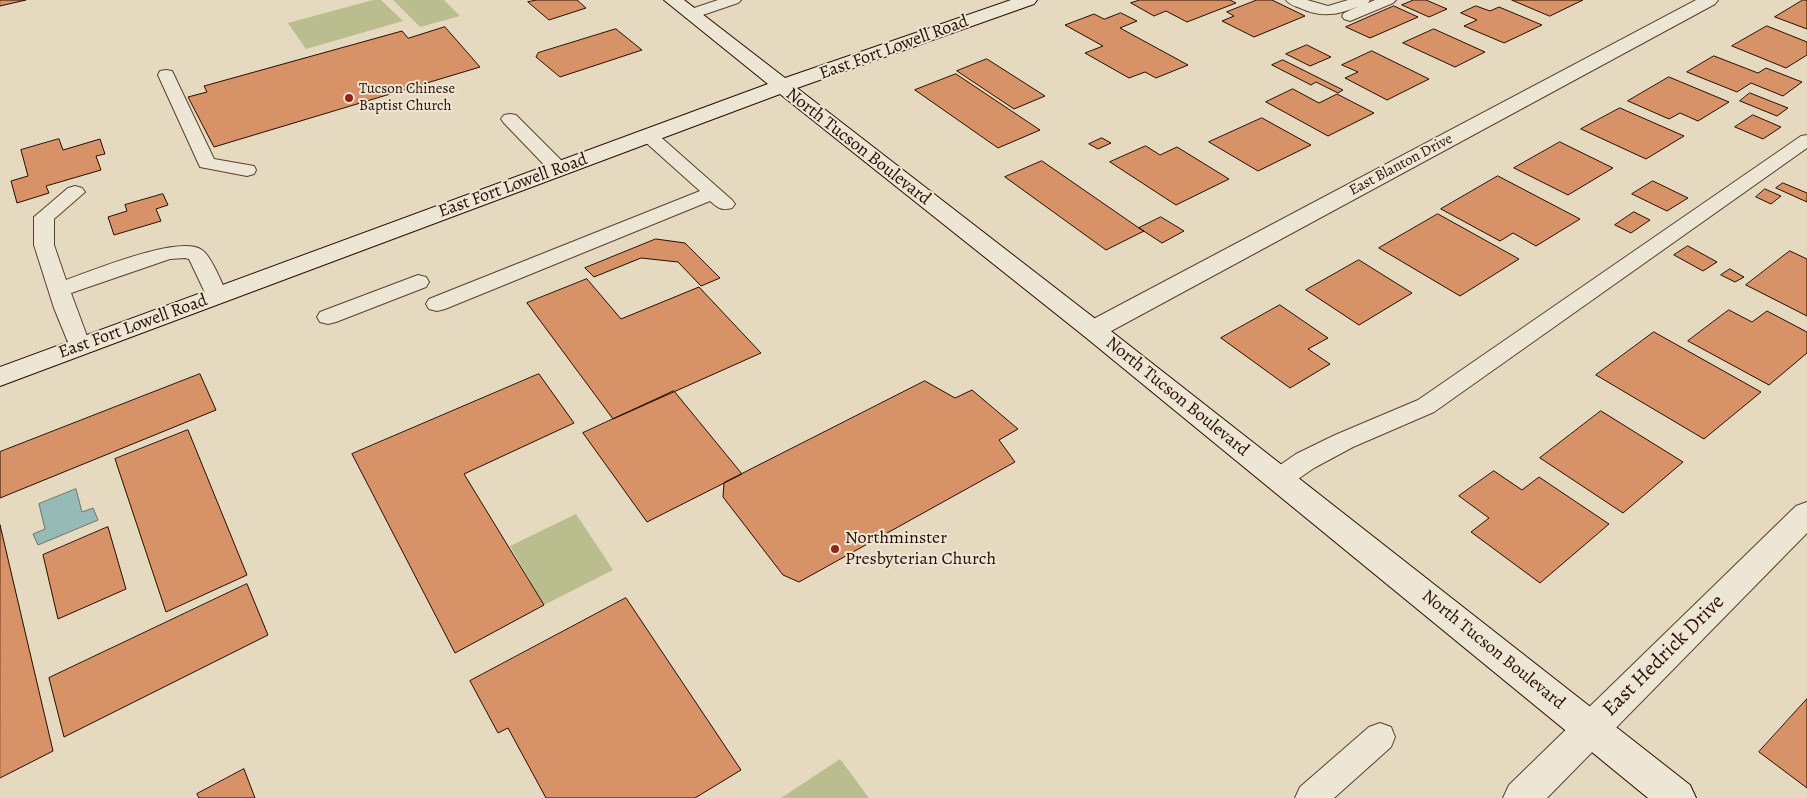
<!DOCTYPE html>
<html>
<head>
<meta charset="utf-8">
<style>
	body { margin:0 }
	canvas { display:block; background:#e5d9bf }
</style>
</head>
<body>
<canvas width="1807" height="798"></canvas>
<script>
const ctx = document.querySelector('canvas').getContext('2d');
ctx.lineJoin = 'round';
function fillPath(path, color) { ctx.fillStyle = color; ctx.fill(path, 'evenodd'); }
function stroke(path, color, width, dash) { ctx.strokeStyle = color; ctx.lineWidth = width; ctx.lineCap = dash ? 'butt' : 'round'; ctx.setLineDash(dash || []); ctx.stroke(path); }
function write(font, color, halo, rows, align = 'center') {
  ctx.font = font + ' Alegreya,serif'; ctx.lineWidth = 4; ctx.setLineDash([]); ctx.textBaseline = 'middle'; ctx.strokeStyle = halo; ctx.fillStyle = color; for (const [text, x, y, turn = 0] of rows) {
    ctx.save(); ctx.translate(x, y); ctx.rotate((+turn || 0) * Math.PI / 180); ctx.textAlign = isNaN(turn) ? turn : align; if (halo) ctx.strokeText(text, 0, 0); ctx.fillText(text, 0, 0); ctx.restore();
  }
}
fillPath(new Path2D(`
	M373,0H381L403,21L306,49L288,23Z
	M393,0H444L460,16L420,27Z
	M576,514L613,570L544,605L510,546Z
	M840,759L869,798H781Z`), '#babe8e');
const water = new Path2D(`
	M76,489L82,512L93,508L98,520L38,545L33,534L45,529L39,504Z`);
fillPath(water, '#96bab5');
stroke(water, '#6a756d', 1);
const building = new Path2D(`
	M0,0H26L0,6Z
	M537,0H577L586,8L549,20L528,2Z
	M1140,0H1230L1236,3L1187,22L1166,11L1154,16L1131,3Z
	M1257,0H1272L1305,16L1254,37L1222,21L1234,16L1227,12Z
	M1414,0H1426L1447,9L1429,17L1402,5Z
	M1512,0H1583L1550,16Z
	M1803,0H1807V29L1775,17Z
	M1394,6L1418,17L1370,38L1346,27Z
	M1476,6L1490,11L1499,7L1542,25L1504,43L1464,26L1477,20L1461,13Z
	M1121,13L1137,21L1120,28L1188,65L1156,78L1145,72L1129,78L1085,53L1103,46L1065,25L1094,14L1104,19Z
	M1767,26L1807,42V55L1786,68L1732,46Z
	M445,27L480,67L214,147L188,97L207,92L204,86L402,31L408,38Z
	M616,29L642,50L560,77L536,57L538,53Z
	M1434,29L1485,52L1455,67L1403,43Z
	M1307,45L1331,57L1310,66L1286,54Z
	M1372,51L1429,79L1387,100L1345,78L1358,72L1342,65Z
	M1714,56L1758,73L1766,68L1802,82L1783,96L1751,83L1737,92L1687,72Z
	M987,59L1045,96L1014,109L957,71Z
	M1283,60L1343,90L1338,93L1316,82L1311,85L1272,65Z
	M956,74L1040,130L998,148L915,90Z
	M1669,77L1729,102L1698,121L1680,113L1669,119L1628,101Z
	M1293,89L1319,103L1337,94L1374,113L1328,136L1266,102Z
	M1750,93L1788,108L1777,116L1740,101Z
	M1620,108L1684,136L1646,159L1581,129Z
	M1753,115L1781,127L1763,139L1735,127Z
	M1262,118L1311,145L1258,171L1209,142Z
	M1102,138L1111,143L1098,149L1089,144Z
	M59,139L63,150L100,139L105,154L96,156L101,170L46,186L49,193L17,203L11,181L28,176L21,150Z
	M1560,142L1613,168L1568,195L1514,168Z
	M1146,146L1160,155L1177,147L1229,179L1176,205L1110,162Z
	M1042,161L1139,228L1144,231L1106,250L1005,177Z
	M1498,176L1580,219L1536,246L1513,233L1500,241L1441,209Z
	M1653,181L1688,198L1667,211L1632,194Z
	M1783,183L1807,193V202L1776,188Z
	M1765,189L1781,196L1771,204L1756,197Z
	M163,194L168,205L156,209L161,221L114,235L108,217L127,211L125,205Z
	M1634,212L1650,220L1631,233L1615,225Z
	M1438,214L1519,259L1460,296L1379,248Z
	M1161,217L1184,231L1162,243L1139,228Z
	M656,239L685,243L720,278L701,286L678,262L641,258L594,277L585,268Z
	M1688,246L1717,262L1703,271L1674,255Z
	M1790,251L1807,259V316L1746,285Z
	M1359,260L1412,293L1359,325L1306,290Z
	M1730,269L1744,277L1735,282L1721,275Z
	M587,279L621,319L699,287L761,353L613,419L527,303Z
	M1280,305L1328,338L1308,349L1330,364L1290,388L1221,338Z
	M1729,310L1752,322L1767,311L1807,332V353L1769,385L1688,341Z
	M1654,332L1761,392L1704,439L1596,375Z
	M200,374L216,410L0,498V452Z
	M539,374L574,423L464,474L544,605L455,653L352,454Z
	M925,381L955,398L972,390L1018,429L999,440L1015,462L799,582L783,575L723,497L724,483Z
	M674,391L742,474L647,522L583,433Z
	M1601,411L1683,462L1623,513L1540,458Z
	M188,430L247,575L166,612L115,459Z
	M1494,471L1522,490L1539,477L1609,524L1540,583L1471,532L1489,518L1459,496Z
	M0,525L53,751L0,778Z
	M108,527L126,589L58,619L43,555Z
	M247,584L268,635L64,737L49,678Z
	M626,598L741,770L695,798H546L508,728L498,733L470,681Z
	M1807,699V788L1759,752Z
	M244,769L255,798H199L197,794Z`);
fillPath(building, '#d79268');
stroke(building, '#290d00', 1);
const lane = new Path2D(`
	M718,0H741L738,3L691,19L685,17L683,14L685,11Z
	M1286,0H1307L1328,6L1348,0H1370L1368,3L1375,0H1396L1393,3L1350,21L1344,19L1342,16L1344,13L1359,6C1338,15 1322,18 1300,8C1295,6 1290,5 1286,0Z
	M166,70L172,71L174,75L214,159L254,166L256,170L254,174L247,176L200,167L158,75L160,71Z
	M510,114L516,115L566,165L568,169L566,173L559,175L552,173L504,123L501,119L504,115Z
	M649,131L655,132L732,200L735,204L732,208C722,211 718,208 710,201L445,309L437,311L429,309L426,304L429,299L700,191L643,140L640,136L643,132Z
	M1807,135V148L1434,412L1353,447L1314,468L1288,486L1279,489L1270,486L1266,479L1270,472L1296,454L1335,435L1418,400L1801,136Z
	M75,186L82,188L85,192L54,219V245L66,280C92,271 180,234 202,250C212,257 222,284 228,296L225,301L217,303L209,301L189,259L185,258L170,259L71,293L91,347L88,352L80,355L72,352L54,308L34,245V217L68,188Z
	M418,275L426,277L429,282L426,287L336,322L328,324L320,322L317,317L320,312Z
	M1380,723L1391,727L1395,737L1391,747L1334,798H1295L1300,787L1369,727Z`);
const street = new Path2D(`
	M1696,0H1718L1715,4L1102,336L1093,339L1084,336L1080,330L1084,324Z
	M1807,502V533L1547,798H1503L1509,785L1796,506Z`);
const secondary = new Path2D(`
	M664,0H684L785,78L1011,0H1037L1034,4L797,88L1102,324L1690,785L1696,798H1648L1084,336L780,94L0,386V367L768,84Z`);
stroke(lane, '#584030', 2);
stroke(street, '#584030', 2);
stroke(secondary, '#290d00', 2);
fillPath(lane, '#eee6d5');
fillPath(street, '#eee6d5');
fillPath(secondary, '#eee6d5');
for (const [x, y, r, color] of [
	[349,98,5,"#8f2418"],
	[835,549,5,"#8f2418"]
]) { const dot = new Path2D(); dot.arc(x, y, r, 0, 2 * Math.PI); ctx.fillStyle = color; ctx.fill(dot); stroke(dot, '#eee6d5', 2); }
write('15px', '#290d00', '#eee6d5', [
	["Tucson Chinese",359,89],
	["Baptist Church",359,106]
], 'left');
write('15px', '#290d00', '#eee6d5', [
	["East Blanton Drive",1401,165,-28]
]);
write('18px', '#290d00', '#eee6d5', [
	["East Fort Lowell Road",894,48,-20],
	["North Tucson Boulevard",858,147,38],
	["East Fort Lowell Road",513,186,-20],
	["East Fort Lowell Road",133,327,-20],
	["North Tucson Boulevard",1177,397,39],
	["North Tucson Boulevard",1493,650,39]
]);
write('18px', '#290d00', '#eee6d5', [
	["Northminster",845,539],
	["Presbyterian Church",845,560]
], 'left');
write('21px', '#290d00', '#eee6d5', [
	["East Hedrick Drive",1664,656,-45]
]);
</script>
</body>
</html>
